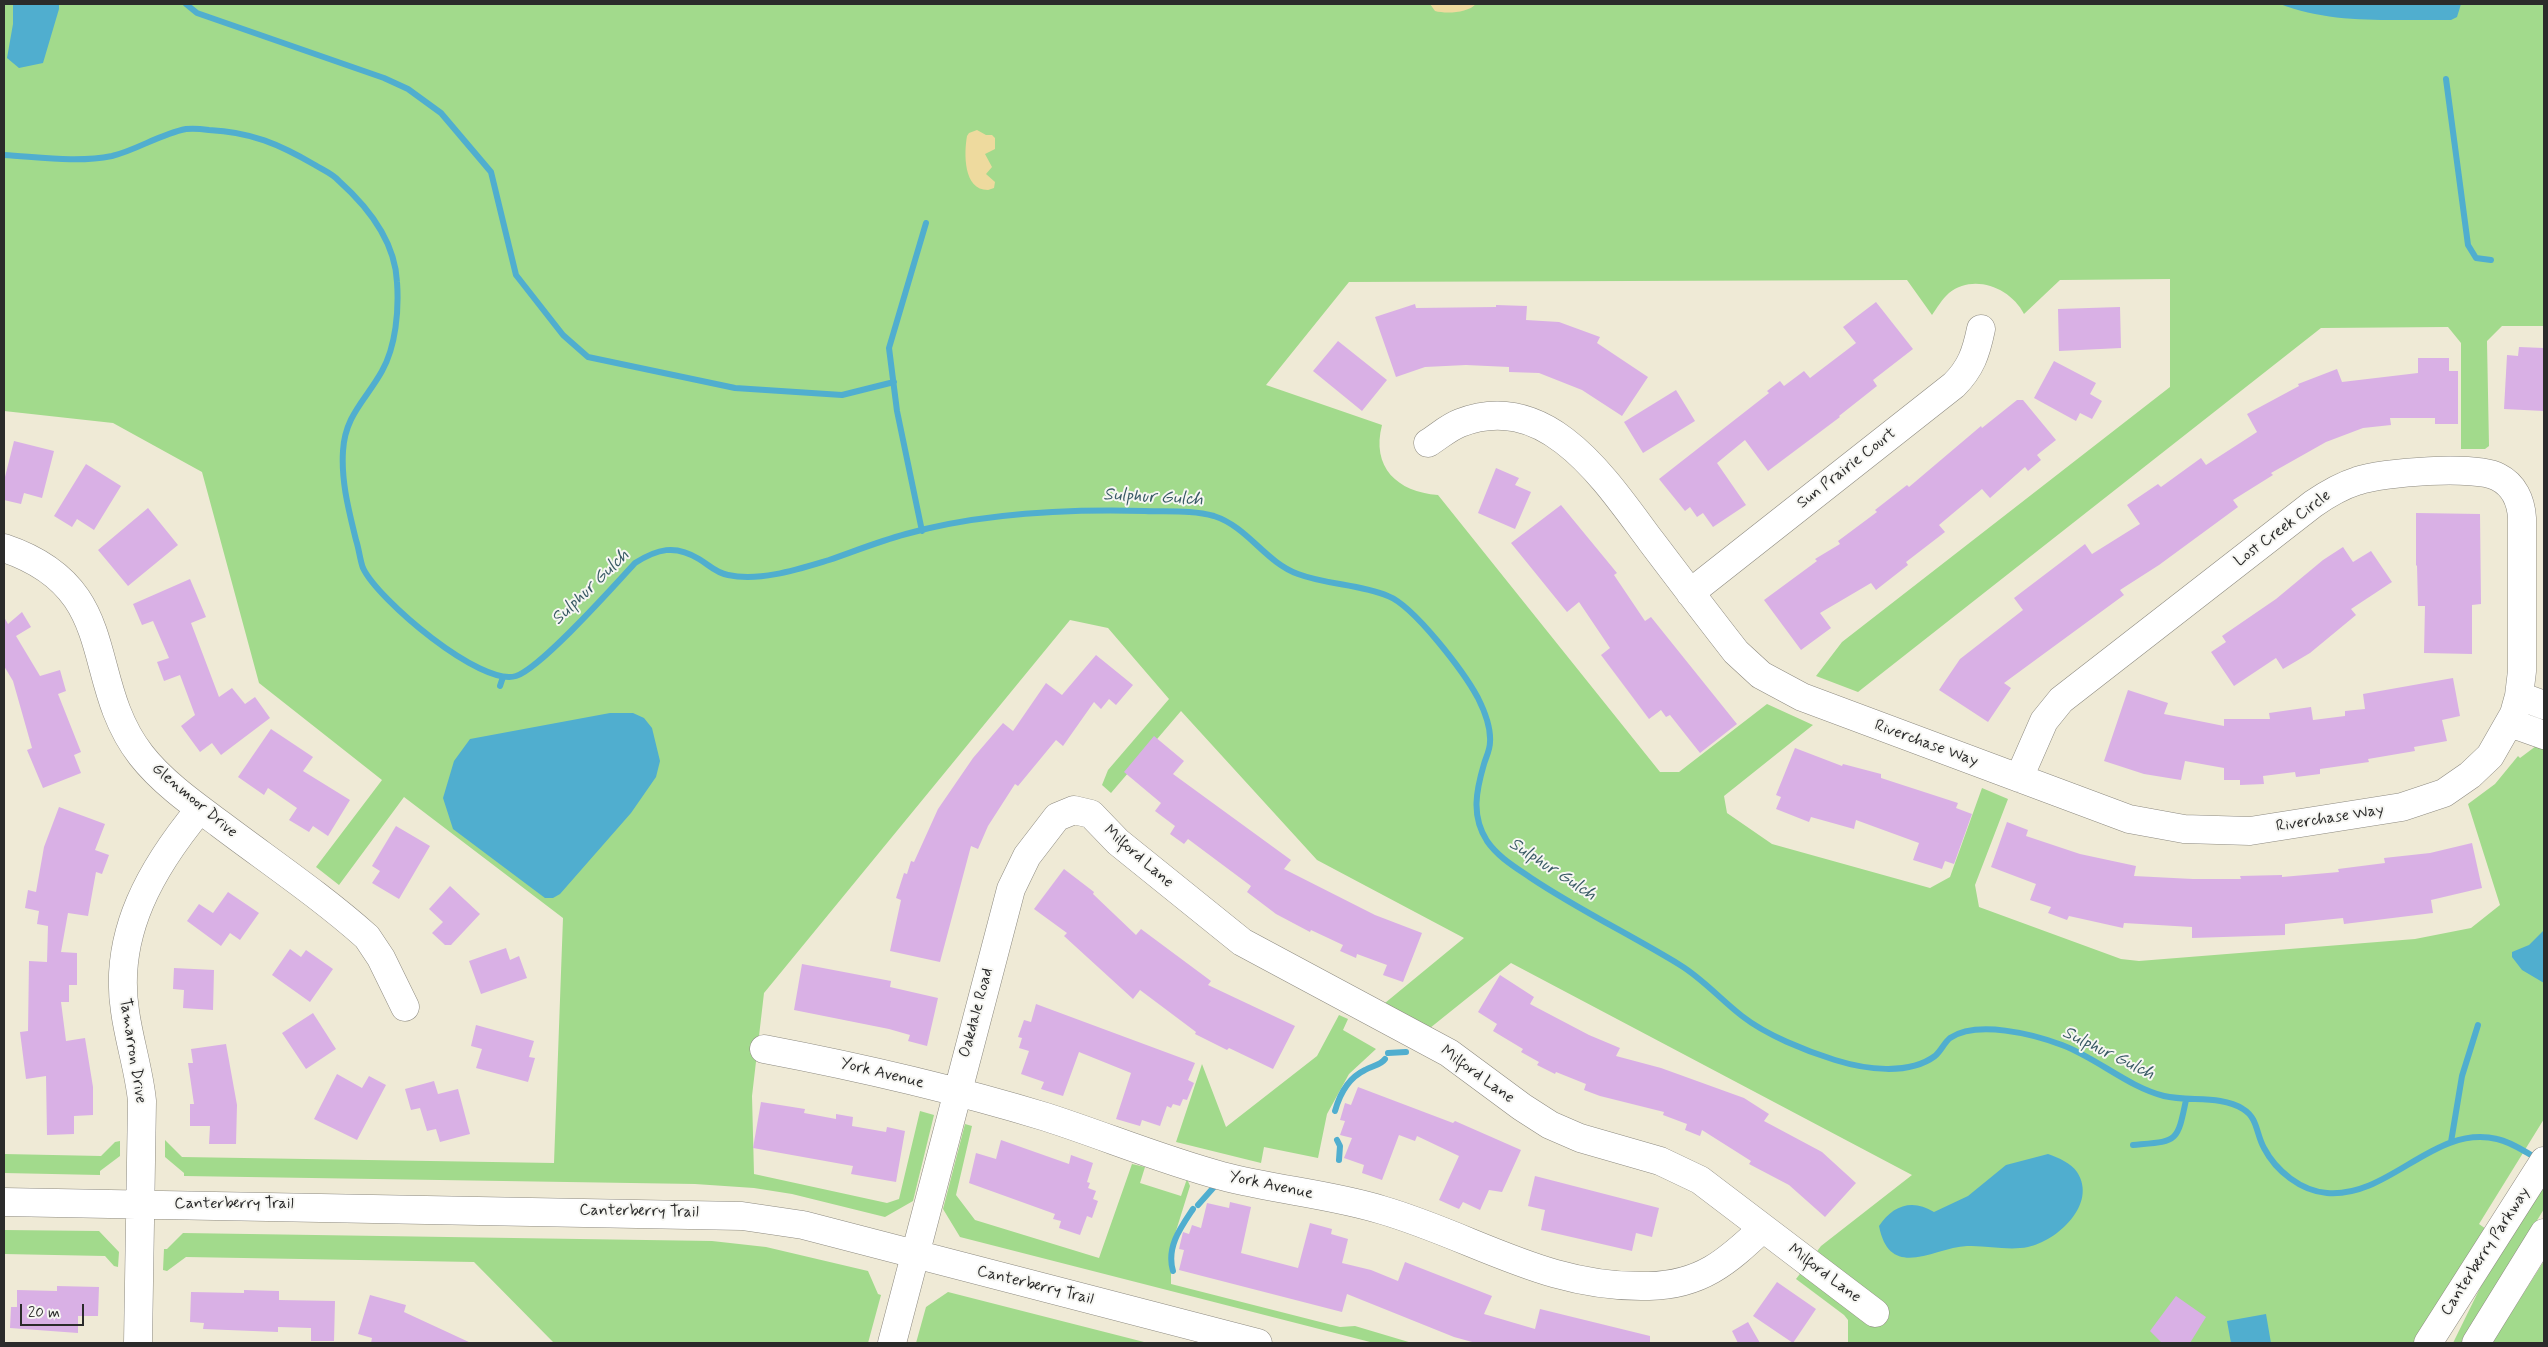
<!DOCTYPE html>
<html>
<head>
<meta charset="utf-8">
<style>
	body { margin:0 }
	#map { position:relative; width:2548px; height:1347px; overflow:hidden; background:#efead6; font-family:Mynerve,sans-serif }
	canvas { display:block }
	.frame { position:absolute; inset:0; border:5px solid #2b2b2b; pointer-events:none }
	.scale { position:absolute; left:20px; top:1304px; width:64px; height:22px; box-sizing:border-box; border:2px solid #2b2b2b; border-top:0; padding-left:6px; font-size:15px; line-height:18px; white-space:nowrap; color:#2b2b2b; -webkit-text-stroke:4px #f6f6f2; paint-order:stroke }
</style>
</head>
<body>
<div id="map">
<canvas width="2548" height="1347"></canvas>
<div class="frame"></div>
<div class="scale">20 m</div>
</div>
<script>
const ctx = document.querySelector('canvas').getContext('2d');
ctx.lineJoin = 'round';
function fillPath(path, color) { ctx.fillStyle = color; ctx.fill(path, 'evenodd'); }
function stroke(path, color, width, dash) { ctx.strokeStyle = color; ctx.lineWidth = width; ctx.lineCap = dash ? 'butt' : 'round'; ctx.setLineDash(dash || []); ctx.stroke(path); }
function write(font, color, halo, rows, align = 'center') {
  ctx.font = font + ' Mynerve,sans-serif'; ctx.lineWidth = 4; ctx.setLineDash([]); ctx.textBaseline = 'middle'; ctx.strokeStyle = halo; ctx.fillStyle = color; for (const [text, x, y, turn = 0] of rows) {
    ctx.save(); ctx.translate(x, y); ctx.rotate((+turn || 0) * Math.PI / 180); ctx.textAlign = isNaN(turn) ? turn : align; if (halo) ctx.strokeText(text, 0, 0); ctx.fillText(text, 0, 0); ctx.restore();
  }
}
fillPath(new Path2D(`
	M4,4H2544V326H2502L2487,341L2489,446L2485,449H2461V343L2448,327L2321,328L1858,692L1816,676L1842,642L2170,387V279L2060,280L2024,314C2011,288 1974,273 1949,293C1942,299 1937,308 1932,315L1907,280L1349,282L1266,385L1382,425C1371,467 1397,492 1438,495L1660,772H1679L1767,704L1813,725L1724,796L1727,813L1772,844L1930,888L1950,877L1982,788L2008,799L1975,885L1979,907L2121,959L2139,961L2415,939L2471,928L2500,905L2468,804L2495,784L2518,756L2520,758L2540,743L2544,744V1119L2479,1224L2486,1229L2415,1343H1848V1320L1844,1315L1796,1279L1821,1246L1912,1175L1511,963L1430,1028L1385,1003L1464,938L1317,860L1181,711L1111,793L1102,785L1108,770L1169,699L1108,628L1070,620L764,993L752,1096L754,1174L887,1203L899,1199L920,1111L934,1115L913,1201L885,1217L792,1194L754,1188L695,1184L184,1176V1173L165,1157V1140L182,1157L554,1163L563,918L404,797L339,885L316,867L382,780L259,683L202,472L113,423L4,411Z
	M1339,1015L1348,1019L1343,1030L1376,1049L1349,1074L1327,1114L1318,1158L1264,1147L1261,1163L1176,1142L1202,1064L1226,1127L1317,1056Z
	M965,1124L972,1126L956,1195L975,1220L1099,1258L1132,1164L1145,1167L1140,1183L1181,1196L1187,1179L1190,1186L1171,1247V1284L1340,1327L1355,1326L1412,1343H1374L960,1237L943,1209Z
	M120,1141V1156L100,1171V1175L4,1173V1154L101,1156L115,1142Z
	M2544,1184V1209L2462,1343H2453L2481,1286Z
	M4,1230L99,1231L119,1252L118,1267L114,1266L105,1256L4,1254Z
	M183,1233L712,1241L766,1247L868,1271L878,1294L881,1295L868,1343H554L474,1262L186,1257L167,1271L163,1270L164,1249H167Z
	M2544,1261V1343H2492Z
	M948,1292L1148,1343H916L926,1307Z`), '#a2da8c');
fillPath(new Path2D(`
	M1430,4H1476C1468,13 1446,14 1435,11Z
	M977,130L986,135H992L995,138V149L985,154L992,167L986,174L995,182L994,188L988,190C963,190 964,153 967,136L969,133Z`), '#eeda9e');
fillPath(new Path2D(`
	M13,4H59V9L43,63L19,68L7,58L13,24Z
	M2280,4H2461L2457,17L2451,20C2395,19 2333,25 2280,4Z
	M610,713H633L644,718L652,728L660,761L656,777L631,813L560,894L553,898H545L453,829L443,798L454,761L470,739Z
	M2544,930V983L2522,970L2512,957V952L2529,945Z
	M2048,1154C2059,1158 2071,1163 2077,1172C2098,1204 2057,1241 2028,1247C2007,1251 1987,1245 1967,1246C1935,1247 1890,1282 1879,1226C1892,1206 1912,1198 1934,1212L1968,1196L2006,1165Z
	M2266,1314L2271,1343H2231L2227,1321Z`), '#50aecf');
stroke(new Path2D(`
	M186,4L197,13L384,78L408,89L441,113L491,172L516,275L563,335L588,357L735,388L842,395L894,382
	M2446,79L2468,245L2476,258L2491,260
	M4,155C39,157 77,163 112,156C137,150 160,134 186,129C194,128 202,129 209,130C251,132 279,144 315,165C323,170 333,174 339,181C368,207 395,241 397,282C399,310 396,346 382,371C366,400 345,415 343,451C341,482 349,511 356,540C359,549 360,560 363,568C378,600 481,687 516,676C541,668 613,587 635,563C657,549 675,544 699,559C709,565 716,573 728,575C760,582 799,569 829,560C855,551 880,541 906,534C981,513 1068,509 1145,511C1168,512 1192,510 1214,516C1248,527 1265,562 1298,574C1327,585 1359,584 1388,596C1414,606 1464,672 1478,698C1484,710 1491,728 1490,742C1490,750 1486,757 1484,764C1476,791 1471,816 1487,841C1498,857 1515,867 1531,878C1579,910 1631,935 1680,965C1703,979 1720,999 1742,1016C1766,1035 1806,1051 1835,1060C1864,1069 1908,1076 1935,1056C1941,1051 1944,1043 1950,1038C1977,1020 2033,1034 2062,1045C2097,1058 2128,1087 2164,1096C2189,1102 2221,1095 2243,1109C2258,1118 2256,1134 2264,1148C2276,1171 2301,1191 2327,1193C2390,1198 2434,1124 2497,1139C2512,1142 2525,1152 2538,1159
	M922,531L897,411L889,348L926,223
	M500,686L503,677
	M1388,1053L1406,1052
	M1335,1111C1340,1093 1348,1078 1365,1070C1372,1066 1381,1065 1385,1059
	M1337,1140L1340,1146L1339,1160
	M2451,1142L2462,1076L2478,1025
	M2133,1145C2177,1141 2177,1144 2186,1100
	M1198,1205L1214,1187
	M1173,1271C1166,1247 1181,1227 1193,1209`), '#50aecf', 6);
fillPath(new Path2D(`
	M1876,302L1913,349L1873,380L1877,386L1839,416L1840,417L1768,471L1745,440L1717,463L1746,505L1713,527L1703,513L1697,517L1690,507L1685,511L1659,479L1769,393L1767,391L1780,381L1784,386L1804,371L1810,378L1856,343L1843,327Z
	M1415,304L1416,308L1496,307V305L1527,306L1526,320L1559,322L1600,337L1597,343L1648,377L1622,416L1582,390L1539,373L1509,372V367L1466,365L1425,367L1396,377L1375,317Z
	M2120,307L2121,348L2059,351L2058,309Z
	M1338,341L1387,380L1362,411L1313,371Z
	M2519,347L2544,348V411L2504,409L2507,355L2518,356Z
	M2418,358H2449V371H2458V424H2435V418H2390L2391,425L2363,428L2326,442L2271,473L2273,475L2233,500L2238,507L2159,565L2120,590L2124,595L2004,683L2011,688L1988,722L1939,690L1960,659L2023,610L2014,598L2085,544L2092,554L2140,524L2127,505L2158,484L2161,487L2201,458L2206,465L2257,432L2247,414L2299,386L2298,384L2337,369L2342,382L2418,373Z
	M2054,361L2096,383L2090,394L2102,401L2092,419L2080,413L2076,421L2034,398Z
	M1676,390L1695,421L1643,453L1624,422Z
	M2017,400H2023L2056,440L2037,455L2041,460L2028,471L2025,467L1990,498L1982,489L1939,525L1945,532L1906,562L1908,565L1876,590L1871,583L1820,613L1831,628L1801,650L1764,600L1817,561L1815,559L1840,544L1838,541L1877,512L1875,510L1907,485L1909,487L1981,426L1982,428Z
	M14,441L54,451L42,498L24,493L21,504L4,500V481Z
	M86,464L121,486L94,530L77,519L72,527L54,516Z
	M1496,468L1519,478L1515,485L1531,492L1515,529L1478,513Z
	M1561,505L1617,573L1614,575L1645,621L1651,617L1737,724L1700,753L1670,715L1666,717L1661,710L1649,719L1601,655L1610,648L1579,602L1567,612L1511,543Z
	M148,508L178,545L128,586L98,550Z
	M2416,513L2480,514L2481,604L2472,605V654L2424,653L2425,606H2418L2417,565L2416,566Z
	M2343,547L2353,562L2371,551L2392,582L2351,609L2356,615L2310,653L2283,669L2276,658L2234,686L2211,652L2226,642L2222,636L2276,599L2323,560Z
	M190,579L206,617L191,623L219,697L232,688L245,704L255,697L270,718L221,755L212,743L200,752L181,726L195,715L180,675L164,681L157,662L169,658L153,621L142,625L133,604Z
	M22,612L31,627L16,636L40,676L60,670L66,691L58,694L81,752L74,755L81,773L43,788L27,750L32,748L13,681L4,666V617L8,624Z
	M1096,655L1133,685L1116,705L1109,699L1101,709L1094,702L1063,746L1056,740L1018,786L1015,784L988,826L978,849L971,846L940,962L890,951L901,900L896,898L904,873L907,874L911,861L914,862L938,809L973,758L1003,723L1013,731L1046,683L1062,695Z
	M2453,678L2460,716L2442,720L2447,741L2414,747L2415,751L2368,759L2369,762L2320,769V774L2296,777L2295,772L2263,776L2264,784L2240,785V780H2224V768L2185,761L2181,780L2144,774L2104,761L2128,690L2168,703L2164,714L2224,726V719H2270L2269,713L2311,707L2313,720L2345,716V711L2365,709L2363,694Z
	M271,729L313,757L303,771L350,800L328,836L313,826L309,832L289,820L297,808L268,788L264,795L238,777Z
	M1154,736L1184,761L1173,774L1291,860L1284,869L1375,915L1422,933L1403,982L1383,975L1387,965L1357,954L1356,958L1340,951L1343,945L1311,930L1310,932L1276,914L1247,892L1251,886L1188,839L1184,844L1170,834L1175,826L1155,811L1161,803L1124,772Z
	M1795,748L1842,766L1843,764L1881,774V778L1958,803L1956,808L1972,814L1954,864L1945,861L1942,869L1913,860L1919,843L1856,820L1854,829L1811,817L1809,822L1776,809L1781,797L1776,795Z
	M59,807L105,824L95,850L109,855L102,874L96,872L88,916L68,913L61,952L77,953V985H69V1002H61L66,1041L85,1038L93,1087V1115L74,1116V1134L47,1135L46,1076L26,1079L20,1032L28,1031L29,961L47,962L48,926L37,924L39,911L25,908L28,890L36,892L44,847Z
	M2007,822L2028,830L2026,836L2080,854L2136,866L2134,876L2193,879H2241L2240,876L2282,875V877L2339,872L2338,869L2385,863L2384,858L2430,853L2472,843L2482,888L2431,900L2433,913L2344,924L2343,918L2285,924V935L2192,938V927L2124,923L2123,928L2069,916L2067,920L2048,913L2051,907L2030,900L2036,884L1991,867Z
	M396,826L430,846L399,899L372,883L380,871L372,866Z
	M1064,869L1094,892L1093,894L1136,935L1141,929L1211,981L1208,985L1295,1026L1273,1069L1229,1048L1227,1050L1195,1034L1196,1032L1140,990L1133,999L1064,936L1067,933L1034,909Z
	M450,886L480,914L451,945H445L432,933L443,922L429,909Z
	M228,892L259,913L240,940L230,933L221,946L187,921L199,904L213,913Z
	M506,948L510,960L519,956L527,978L481,994L469,961Z
	M290,949L301,957L306,950L333,969L310,1002L272,975Z
	M802,964L891,981L890,987L938,998L927,1046L908,1041L910,1035L889,1029L794,1010Z
	M174,968L214,970L213,1010L183,1008L184,990L173,989Z
	M1500,975L1534,997L1530,1004L1589,1035L1620,1048L1616,1056L1661,1068L1744,1098L1769,1114L1764,1121L1822,1152L1856,1183L1825,1217L1789,1185L1749,1164L1751,1161L1702,1130L1700,1136L1685,1130L1687,1124L1663,1115L1664,1112L1600,1096L1584,1090L1586,1084L1556,1072L1555,1074L1537,1065L1539,1062L1521,1052L1523,1049L1493,1031L1497,1024L1478,1012Z
	M1036,1004L1195,1063L1188,1080L1194,1083L1187,1100L1183,1099L1180,1106L1173,1104L1171,1108L1167,1106L1160,1126L1142,1120L1140,1126L1116,1119L1131,1073L1079,1052L1063,1096L1041,1089L1044,1082L1021,1074L1029,1051L1019,1048L1022,1038L1018,1037L1024,1020L1031,1022Z
	M313,1013L336,1049L306,1069L282,1033Z
	M476,1025L534,1041L529,1057L535,1058L528,1082L476,1068L482,1049L471,1046Z
	M226,1044L237,1105L236,1144H209L210,1126H190V1104H194L188,1063H193L191,1049Z
	M337,1074L362,1088L369,1076L386,1085L357,1140L314,1119Z
	M434,1081L438,1094L458,1089L470,1134L440,1142L436,1129L427,1131L420,1108L411,1110L405,1089Z
	M1358,1087L1453,1123L1455,1121L1521,1150L1502,1192L1489,1190L1480,1210L1463,1202L1459,1209L1439,1200L1459,1156L1417,1136L1415,1141L1399,1135L1382,1180L1362,1173L1364,1165L1344,1158L1352,1138L1340,1135L1345,1121L1340,1120L1345,1103L1351,1105Z
	M761,1102L805,1109L804,1113L836,1119V1114L853,1117L852,1126L886,1132L887,1127L905,1131L896,1182L851,1174L853,1166L753,1148Z
	M1001,1140L1069,1164L1071,1155L1093,1163L1087,1182L1090,1183L1088,1188L1096,1191L1093,1199L1098,1201L1092,1218L1087,1216L1080,1235L1059,1228L1061,1221L1053,1219L1055,1214L969,1183L976,1153L996,1159Z
	M1535,1176L1659,1208L1652,1237L1636,1233L1632,1251L1541,1230L1545,1210L1528,1206Z
	M1230,1202L1251,1207L1241,1253L1298,1268L1310,1223L1332,1229L1331,1234L1348,1239L1342,1263L1371,1270L1398,1281L1405,1262L1492,1296L1484,1314L1535,1329L1540,1309L1650,1336V1343H1476L1454,1337L1347,1294L1342,1312L1179,1270L1184,1250L1179,1249L1183,1232L1189,1234L1192,1225L1201,1228L1207,1203L1229,1208Z
	M1777,1282L1816,1309L1793,1343L1753,1316Z
	M57,1286L99,1287L98,1316H78V1333L10,1328L11,1307H17V1290L57,1291Z
	M244,1290L279,1291V1300L335,1301L334,1341H311V1328L278,1327V1332L203,1329L204,1323L190,1322L191,1292L244,1293Z
	M370,1295L406,1305L404,1312L471,1343H371L372,1338L358,1334Z
	M2176,1296L2206,1317L2190,1343H2162L2150,1331Z
	M1748,1322L1760,1343H1738L1732,1331Z`), '#d9b0e5');
const minor = new Path2D(`
	M1428,443C1438,437 1449,427 1460,423C1548,389 1606,481 1651,541C1679,578 1707,615 1736,652L1761,675L1802,697L2129,819L2184,829L2250,831L2402,807L2444,793L2470,775L2490,756L2514,714L2519,696L2522,671V518C2521,501 2514,485 2498,477C2476,465 2382,472 2357,481C2341,486 2326,495 2313,504L2061,700L2044,721L2019,778
	M4,548C123,588 82,679 141,755C162,782 193,804 220,824C269,861 321,896 367,937L381,958L405,1007
	M1690,593L1954,385C1971,368 1976,353 1981,329
	M2519,696L2544,705
	M2510,723L2544,735
	M764,1049C859,1067 954,1089 1046,1117C1105,1136 1162,1160 1222,1176C1275,1190 1330,1194 1382,1210C1475,1237 1547,1289 1649,1286C1701,1285 1727,1262 1763,1228
	M4,1202L742,1216L803,1225L1258,1343
	M138,1343L142,1101C139,1070 129,1041 125,1011C113,933 152,867 200,809
	M892,1343L1011,889L1027,856L1057,817L1074,810L1091,814L1118,842L1242,942L1449,1053L1522,1107L1550,1125L1580,1138L1660,1161L1700,1180L1875,1313
	M2428,1343L2544,1161
	M2476,1343L2544,1233`);
stroke(minor, '#8d8a80', 29);
stroke(minor, '#fff', 28);
write('16px', '#2b2b2b', '#f6f6f2', [
	["Sun Prairie Court",1847,469,-38],
	["Lost Creek Circle",2283,529,-37],
	["Riverchase Way",1926,744,20],
	["Glenmoor Drive",194,801,40],
	["Riverchase Way",2330,819,-9],
	["Milford Lane",1138,857,41],
	["Oakdale Road",977,1013,-75],
	["Tamarron Drive",132,1051,81],
	["York Avenue",882,1074,14],
	["Milford Lane",1477,1075,36],
	["York Avenue",1271,1186,12],
	["Canterberry Trail",234,1205],
	["Canterberry Trail",639,1212,1],
	["Canterberry Parkway",2486,1252,-57],
	["Milford Lane",1824,1274,37],
	["Canterberry Trail",1035,1286,14]
]);
write('italic 18px', '#385964', '#f6f6f2', [
	["Sulphur Gulch",1153,498,3],
	["Sulphur Gulch",591,588,-44],
	["Sulphur Gulch",1552,870,33],
	["Sulphur Gulch",2108,1054,26]
]);
</script>
</body>
</html>
